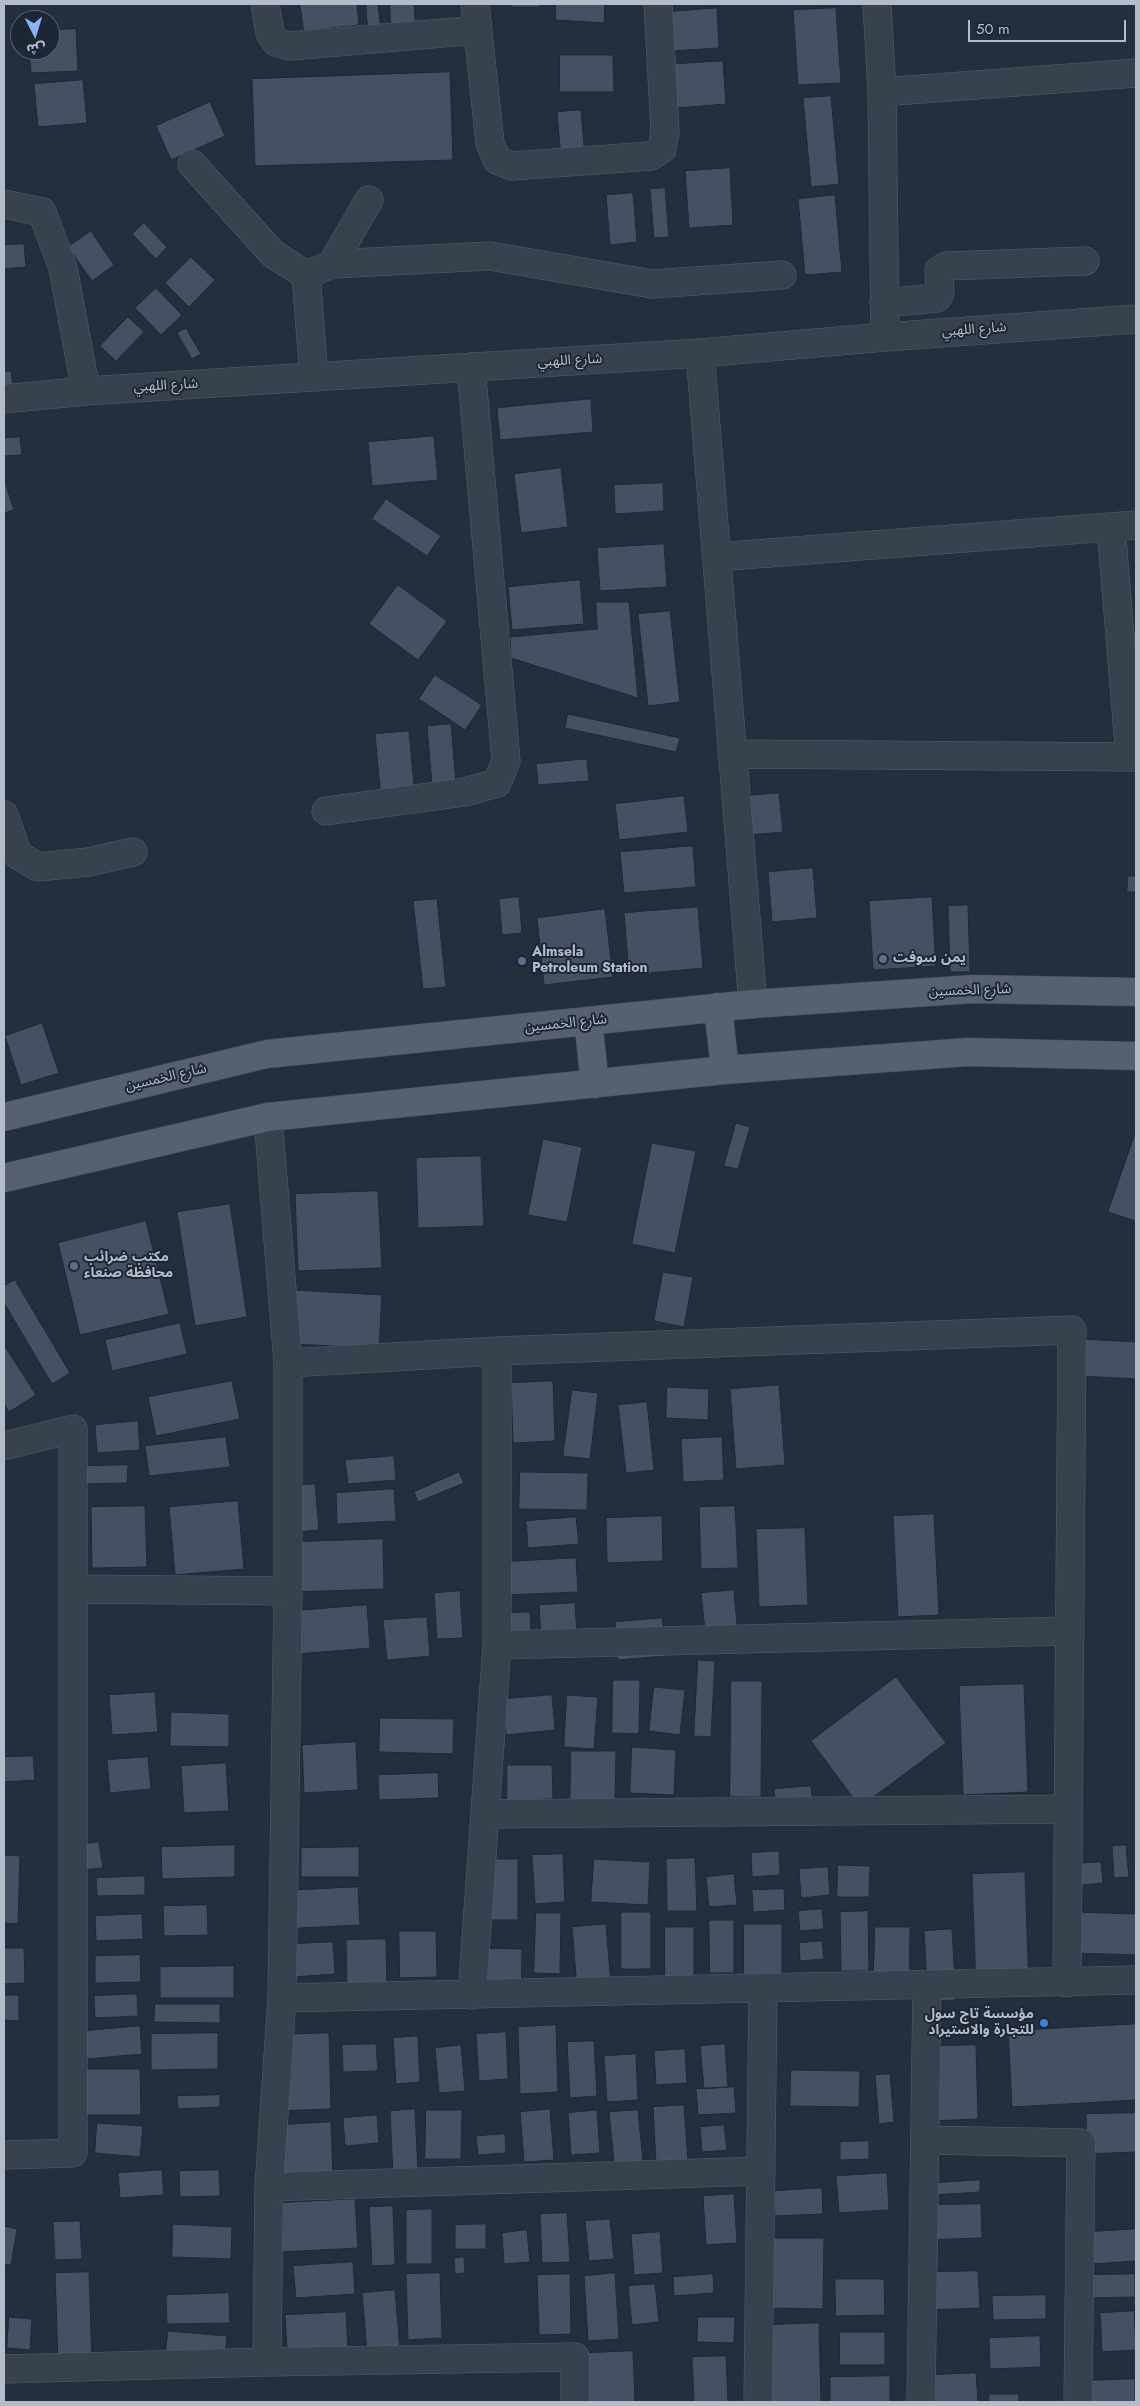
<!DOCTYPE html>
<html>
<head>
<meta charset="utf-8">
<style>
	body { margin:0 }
	#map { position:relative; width:1140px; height:2406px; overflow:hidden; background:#242f3e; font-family:Jost,"Noto Sans Arabic",sans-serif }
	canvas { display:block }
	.frame { position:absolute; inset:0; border:5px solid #b4bcc9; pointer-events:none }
	.north { position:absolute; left:10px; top:10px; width:50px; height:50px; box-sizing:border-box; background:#1d2633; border:1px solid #59626f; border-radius:50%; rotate:175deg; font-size:14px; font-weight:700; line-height:20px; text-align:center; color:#b4bcc9 }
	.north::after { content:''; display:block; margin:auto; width:18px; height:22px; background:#8ab4f8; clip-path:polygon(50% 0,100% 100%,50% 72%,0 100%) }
	.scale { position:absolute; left:968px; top:20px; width:158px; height:22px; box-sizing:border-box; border:2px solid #b4bcc9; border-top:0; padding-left:6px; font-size:15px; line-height:18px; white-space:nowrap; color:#b4bcc9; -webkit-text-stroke:4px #1d2633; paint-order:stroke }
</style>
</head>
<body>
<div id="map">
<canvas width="1140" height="2406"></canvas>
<div class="frame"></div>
<div class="north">ش</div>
<div class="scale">50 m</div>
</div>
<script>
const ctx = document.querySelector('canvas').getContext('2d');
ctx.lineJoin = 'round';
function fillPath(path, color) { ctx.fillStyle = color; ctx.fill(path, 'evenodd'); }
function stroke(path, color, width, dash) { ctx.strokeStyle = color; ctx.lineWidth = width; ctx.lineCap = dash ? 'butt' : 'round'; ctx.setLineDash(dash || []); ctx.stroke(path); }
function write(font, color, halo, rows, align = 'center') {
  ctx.font = font + ' Jost,"Noto Sans Arabic",sans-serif'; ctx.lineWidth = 4; ctx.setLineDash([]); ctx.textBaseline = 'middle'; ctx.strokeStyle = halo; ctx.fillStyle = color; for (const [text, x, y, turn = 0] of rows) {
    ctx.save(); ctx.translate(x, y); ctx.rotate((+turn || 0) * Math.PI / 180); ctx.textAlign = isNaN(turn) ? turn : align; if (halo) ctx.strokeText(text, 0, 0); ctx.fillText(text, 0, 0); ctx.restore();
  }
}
const building = new Path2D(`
	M300,4H357L359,25L304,31Z
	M366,4H378L381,31L368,32Z
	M390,4H414L416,30L391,31Z
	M511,4H540V7H511Z
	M556,4H605L604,23L556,20Z
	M717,8L719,48L670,51L668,12Z
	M836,8L841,83L798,85L793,10Z
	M76,29L78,71L31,73L29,50H50V30Z
	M560,55H613L614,92H560Z
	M723,61L726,104L677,108L675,64Z
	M450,72L453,160L255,166L252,79Z
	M83,80L87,123L38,127L34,84Z
	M831,96L839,184L811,187L803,98Z
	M210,102L225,136L171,160L156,126Z
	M581,110L585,157L561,159L557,112Z
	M730,168L733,225L689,228L685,171Z
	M665,188L669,237L654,238L650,189Z
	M633,193L637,242L610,245L606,195Z
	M835,195L842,272L805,275L798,199Z
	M144,223L167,247L156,259L132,234Z
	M91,231L114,265L92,281L68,247Z
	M24,244L26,267L4,269V245Z
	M191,257L215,280L189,307L165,283Z
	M156,288L182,315L161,335L135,308Z
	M128,317L144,332L116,361L100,346Z
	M186,328L201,354L192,359L177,333Z
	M4,371H11L14,392L4,393Z
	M591,399L593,432L500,440L497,408Z
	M434,436L438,480L372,486L368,442Z
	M20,437L22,455L4,456V438Z
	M561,468L568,527L521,533L514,474Z
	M4,479L14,510L4,513Z
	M663,483L664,511L615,514L614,485Z
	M386,499L441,536L427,556L372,519Z
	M664,544L667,587L600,591L597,548Z
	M580,580L584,624L512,630L508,587Z
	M398,585L447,621L418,660L369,624Z
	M596,602H629L638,698L511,658L510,637L597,629Z
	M670,611L680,702L648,706L638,614Z
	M435,675L482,705L465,730L419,699Z
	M568,714L680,738L676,752L565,728Z
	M451,724L456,783L432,785L427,726Z
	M409,731L415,796L381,799L375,734Z
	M587,759L589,781L538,785L536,764Z
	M779,793L783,832L737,836L734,797Z
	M684,796L688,832L619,840L615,804Z
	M693,846L696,887L624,893L620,852Z
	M813,868L817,918L772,922L768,872Z
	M1128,876H1136V892H1127Z
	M519,897L522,933L502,935L499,899Z
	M932,897L936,966L873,970L869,901Z
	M437,899L446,987L423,989L413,901Z
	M968,905L970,972H950L948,906Z
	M698,907L703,968L629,975L624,913Z
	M605,909L613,977L544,985L537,918Z
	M42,1023L59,1073L21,1085L5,1036Z
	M736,1123L750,1127L738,1169L724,1166Z
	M1136,1131V1221L1108,1212Z
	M543,1139L582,1147L567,1222L528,1215Z
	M652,1143L696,1151L675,1253L632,1244Z
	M481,1156L484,1226L418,1228L416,1158Z
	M378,1191L382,1268L298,1271L295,1194Z
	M230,1204L247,1317L195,1326L177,1212Z
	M146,1221L169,1314L80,1335L58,1243Z
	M663,1272L693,1277L684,1327L654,1321Z
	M15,1280L70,1373L52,1384L4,1303V1286Z
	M293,1290L382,1295L379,1348L289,1344Z
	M180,1323L187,1354L112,1371L105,1340Z
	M1083,1339L1136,1342V1379L1080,1376Z
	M4,1345L36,1395L9,1412L4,1404Z
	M232,1381L240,1419L156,1436L148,1397Z
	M553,1381L555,1441L513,1443L511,1383Z
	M779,1385L785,1465L736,1469L730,1389Z
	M667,1387L709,1389L708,1420L666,1418Z
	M572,1390L598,1393L590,1459L563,1456Z
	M647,1402L654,1470L626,1473L618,1405Z
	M138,1421L140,1450L97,1453L95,1425Z
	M226,1437L230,1467L149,1476L145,1446Z
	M722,1437L724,1480L683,1482L681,1439Z
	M394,1456L396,1480L348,1484L345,1460Z
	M128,1465L127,1483L82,1484V1466Z
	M459,1472L464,1483L418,1502L414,1492Z
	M520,1472L588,1473L587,1510L519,1509Z
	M315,1484L319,1530L296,1532L292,1486Z
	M394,1489L396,1521L337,1524L336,1493Z
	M238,1501L244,1569L175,1575L169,1507Z
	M145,1506L147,1567L92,1568L91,1507Z
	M735,1506L738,1568L701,1569L699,1507Z
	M934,1514L939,1615L898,1617L893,1516Z
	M662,1516L663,1561L607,1563L606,1518Z
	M576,1517L579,1544L528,1548L526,1521Z
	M805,1528L808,1605L759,1607L756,1529Z
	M383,1539L384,1589L292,1592L291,1542Z
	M576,1558L578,1592L505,1595L503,1562Z
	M734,1590L738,1638L706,1641L701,1593Z
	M460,1591L463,1638L437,1639L434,1593Z
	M575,1603L578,1652L542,1654L539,1605Z
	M367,1605L370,1648L298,1654L294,1611Z
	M530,1612L532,1647L500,1649L497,1614Z
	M427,1617L430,1656L387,1660L383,1620Z
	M662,1618L665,1656L618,1660L615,1622Z
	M698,1660L715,1661L711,1737L694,1736Z
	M896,1677L946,1743L860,1807L811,1741Z
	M613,1680H640L639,1734L612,1733Z
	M731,1681H762L761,1797H730Z
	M1024,1684L1028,1792L963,1795L959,1686Z
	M654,1687L685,1690L680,1735L649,1731Z
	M155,1692L158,1732L112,1735L109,1695Z
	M552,1695L555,1730L506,1735L503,1699Z
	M567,1695L598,1697L594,1749L564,1747Z
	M171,1712L229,1714V1747L170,1746Z
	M380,1718L454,1719L453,1754L379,1752Z
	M356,1742L358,1790L304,1793L302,1745Z
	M632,1747L676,1750L674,1795L630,1793Z
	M571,1751H616L615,1805L570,1804Z
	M33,1756L35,1780L4,1782V1757Z
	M148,1757L151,1789L110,1793L107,1760Z
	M226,1763L229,1811L184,1813L181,1766Z
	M507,1765H552L553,1799L507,1800Z
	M438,1773L439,1798L379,1800L378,1775Z
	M811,1786L814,1817L777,1820L774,1789Z
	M99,1842L103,1868L80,1870L77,1845Z
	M235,1845V1877L162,1879L161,1847Z
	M1126,1845L1129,1877L1114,1878L1112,1846Z
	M359,1847V1877H301V1848Z
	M779,1851L780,1875L752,1877L751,1853Z
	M563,1854L565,1902L535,1904L532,1855Z
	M4,1855L20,1856L18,1924L4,1923Z
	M695,1858L697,1911H667L666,1859Z
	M489,1859H518V1920H489Z
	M594,1859L650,1862L648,1905L591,1902Z
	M1101,1862L1103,1883L1074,1886L1072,1864Z
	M838,1865L870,1866L869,1897H837Z
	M828,1867L830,1895L801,1898L799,1869Z
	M1025,1872L1029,1988L976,1990L972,1874Z
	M734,1874L737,1905L709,1907L706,1877Z
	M145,1876V1895L97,1896L96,1878Z
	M358,1887L360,1925L282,1929L280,1891Z
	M784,1889L785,1910L753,1912L752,1890Z
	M207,1905L208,1935L164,1936L163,1906Z
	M822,1909L824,1929L800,1931L798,1911Z
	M868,1911L869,1971H841L840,1912Z
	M621,1912H651V1969H621Z
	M1075,1912L1136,1914V1955L1075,1953Z
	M536,1913H561L560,1974L534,1973Z
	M142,1914L143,1939L96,1941L95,1916Z
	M709,1920H734V1973H710Z
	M606,1924L611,1985L577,1988L572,1927Z
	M744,1924H782V1998H744Z
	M665,1927H694V1987H665Z
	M875,1927H910L909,1999L873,1998Z
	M952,1929L956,2000L928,2001L924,1931Z
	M399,1931H436L437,1977L400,1978Z
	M386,1939L387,1995L347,1996L346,1940Z
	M822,1941L824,1959L800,1961L799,1943Z
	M333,1942L335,1974L292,1977L290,1944Z
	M4,1948H24L25,1983L4,1984Z
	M476,1948L522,1949L521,2004L474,2003Z
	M140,1955L141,1982L95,1983V1956Z
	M234,1966V1998H160V1967Z
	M137,1994L138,2016L95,2018L94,1996Z
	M4,1995H19V2021L4,2020Z
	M155,2004H220V2023L154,2022Z
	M1136,2024V2100L1012,2107L1008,2031Z
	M556,2025L558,2092L520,2094L518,2027Z
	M140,2026L142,2054L87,2059L84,2031Z
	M506,2032L508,2079L479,2081L476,2034Z
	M218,2033V2069L151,2070V2034Z
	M329,2033L331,2109L275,2111L273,2035Z
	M418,2036L420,2082L396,2084L393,2038Z
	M594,2041L597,2096L570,2098L567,2042Z
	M376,2044L378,2071L343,2072L342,2045Z
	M725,2044L728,2087L704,2089L700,2046Z
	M461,2045L465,2091L439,2093L435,2048Z
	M976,2045L978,2119L932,2121L929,2046Z
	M685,2049L687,2083L656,2085L654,2051Z
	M636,2054L638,2100L607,2102L604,2056Z
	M84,2069H140L141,2115H84Z
	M791,2070L860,2071L859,2107L790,2106Z
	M890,2074L894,2122L879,2124L875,2075Z
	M734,2087L736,2113L698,2115L696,2089Z
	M220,2095V2107L178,2109L177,2096Z
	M684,2105L688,2162L656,2164L653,2107Z
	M415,2109L418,2172L393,2174L390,2111Z
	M550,2109L554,2160L524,2162L520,2112Z
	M426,2110H462L461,2159H425Z
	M597,2110L600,2153L571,2155L568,2113Z
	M638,2110L643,2161L614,2163L609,2112Z
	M1136,2113V2152L1087,2154L1086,2114Z
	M377,2115L379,2143L345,2146L343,2118Z
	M331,2122L333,2177L282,2180L279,2125Z
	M97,2123L143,2126L140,2157L95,2153Z
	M724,2125L727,2150L702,2152L700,2127Z
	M505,2134L506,2153L478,2155L476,2136Z
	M869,2141V2159L840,2160V2142Z
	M162,2170L164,2195L120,2198L118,2173Z
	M219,2170L220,2196L180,2197L179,2171Z
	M887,2173L889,2210L839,2213L836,2176Z
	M980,2180V2192L933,2195V2183Z
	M822,2188L823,2214L775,2216L774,2191Z
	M734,2194L737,2243L706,2245L703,2196Z
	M355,2199L358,2248L280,2252L277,2203Z
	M981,2204L982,2238L923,2240L922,2205Z
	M393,2206L395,2265L372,2266L369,2207Z
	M432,2209V2264H406V2210Z
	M567,2213L570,2262L542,2263L540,2214Z
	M610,2219L614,2259L589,2261L585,2221Z
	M80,2221L82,2259L55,2260L53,2222Z
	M173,2224L232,2227L231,2259L172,2257Z
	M486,2224V2249H455V2225Z
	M4,2226L17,2229L11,2265L4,2264Z
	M1136,2229V2261L1092,2264L1090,2232Z
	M527,2230L530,2262L504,2264L502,2233Z
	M660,2232L663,2273L634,2275L631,2234Z
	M766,2238H824L823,2309L766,2308Z
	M464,2257L465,2273L455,2274L454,2258Z
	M353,2262L355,2294L296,2298L293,2266Z
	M978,2271L980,2308L930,2310L929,2272Z
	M89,2272L92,2360L58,2361L55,2273Z
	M440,2273L442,2338L408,2340L406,2274Z
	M615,2273L619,2339L588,2341L584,2276Z
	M570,2274L571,2334L539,2335L537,2275Z
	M713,2274L714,2293L674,2296L673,2277Z
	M1135,2274V2297L1088,2298V2275Z
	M835,2279H884L885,2315L836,2316Z
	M655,2284L659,2322L632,2325L628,2286Z
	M395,2290L401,2361L368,2364L362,2293Z
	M229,2293L230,2323L167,2324L166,2295Z
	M1046,2295V2319L993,2320L992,2296Z
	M1134,2311L1136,2350L1102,2352L1100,2313Z
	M346,2312L348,2349L287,2351L285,2315Z
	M9,2317L32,2319L30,2350L7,2348Z
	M698,2317H735L734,2343L697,2342Z
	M819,2323L821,2402H764L763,2325Z
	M168,2331L227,2336L224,2366L165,2361Z
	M840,2332H885V2365H840Z
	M1040,2336L1041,2367L990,2369L989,2338Z
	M633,2351L635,2402H588L586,2353Z
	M726,2356L728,2402H694L692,2357Z
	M976,2373L978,2402H931L930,2375Z
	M890,2376V2402H830V2377Z
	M1135,2379V2402H1077L1076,2381Z
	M989,2394H1019V2402H989Z`);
fillPath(building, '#455162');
stroke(building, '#1f2835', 1);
const minor = new Path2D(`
	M265,4L270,33L276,42L290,46L478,30
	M475,4L490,143L497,160L512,166L651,156L662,149L665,131L658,4
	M877,4L882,92L885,337
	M882,92L1136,73
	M192,164L273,254L306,275
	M4,204L42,212L63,268L86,391
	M332,264L490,256L652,284L782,275
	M884,303L937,298L940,293L939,270L946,266L1085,261
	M700,353L753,1004
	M314,377L306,275L332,264L369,200
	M4,399L86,391L700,353L885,337L1136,319
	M1111,527L1130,757
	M716,557L1136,525
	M732,754L1136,757
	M326,811L465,792L497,783L506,761L471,367
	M4,815L18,855L38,867L88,862L133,852
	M288,1363L497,1351L1072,1330L1067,1983
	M4,1446L73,1429V2153L4,2155
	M73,1589L288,1591
	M497,1645L1070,1631
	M486,1814L1068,1809
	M472,1995L497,1645V1351
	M282,1998L1136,1980
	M925,2140L1081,2143L1078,2402
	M269,2187L761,2171
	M267,2362L269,2187L282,1998L288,1591V1363L268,1117
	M4,2369L267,2362L575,2357V2402
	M758,2402L763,1989
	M921,2402L927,1985`);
const major = new Path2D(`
	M718,1007L725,1070
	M588,1021L595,1084
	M4,1117L267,1054L753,1004L973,989L1136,992
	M4,1178L268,1117L725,1070L968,1052L1136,1056`);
stroke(minor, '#565f6c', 29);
stroke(major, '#414a57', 29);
stroke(minor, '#38414e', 28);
stroke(major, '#56606e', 28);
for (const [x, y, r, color] of [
	[883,959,5,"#5c6f8a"],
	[522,961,5,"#5c6f8a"],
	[74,1266,5,"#5c6f8a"],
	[1044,2023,5,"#3f7fe0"]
]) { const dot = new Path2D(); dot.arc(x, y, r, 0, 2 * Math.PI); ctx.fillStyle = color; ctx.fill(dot); stroke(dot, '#1d2633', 2); }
write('14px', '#b4bcc9', '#1d2633', [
	["شارع اللهبي",974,330,-4],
	["شارع اللهبي",570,361,-3],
	["شارع اللهبي",166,386,-3],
	["شارع الخمسين",970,991,-2],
	["شارع الخمسين",566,1024,-6],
	["شارع الخمسين",166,1078,-13]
]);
write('bold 14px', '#b4bcc9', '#1d2633', [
	["Almsela",532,953],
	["Petroleum Station",532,969],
	["يمن سوفت",893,959],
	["مكتب ضرائب",84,1258],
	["محافظة صنعاء",84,1274],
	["مؤسسة تاج سول",1034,2015,"right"],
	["للتجارة والاستيراد",1034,2031,"right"]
], 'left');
</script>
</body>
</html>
